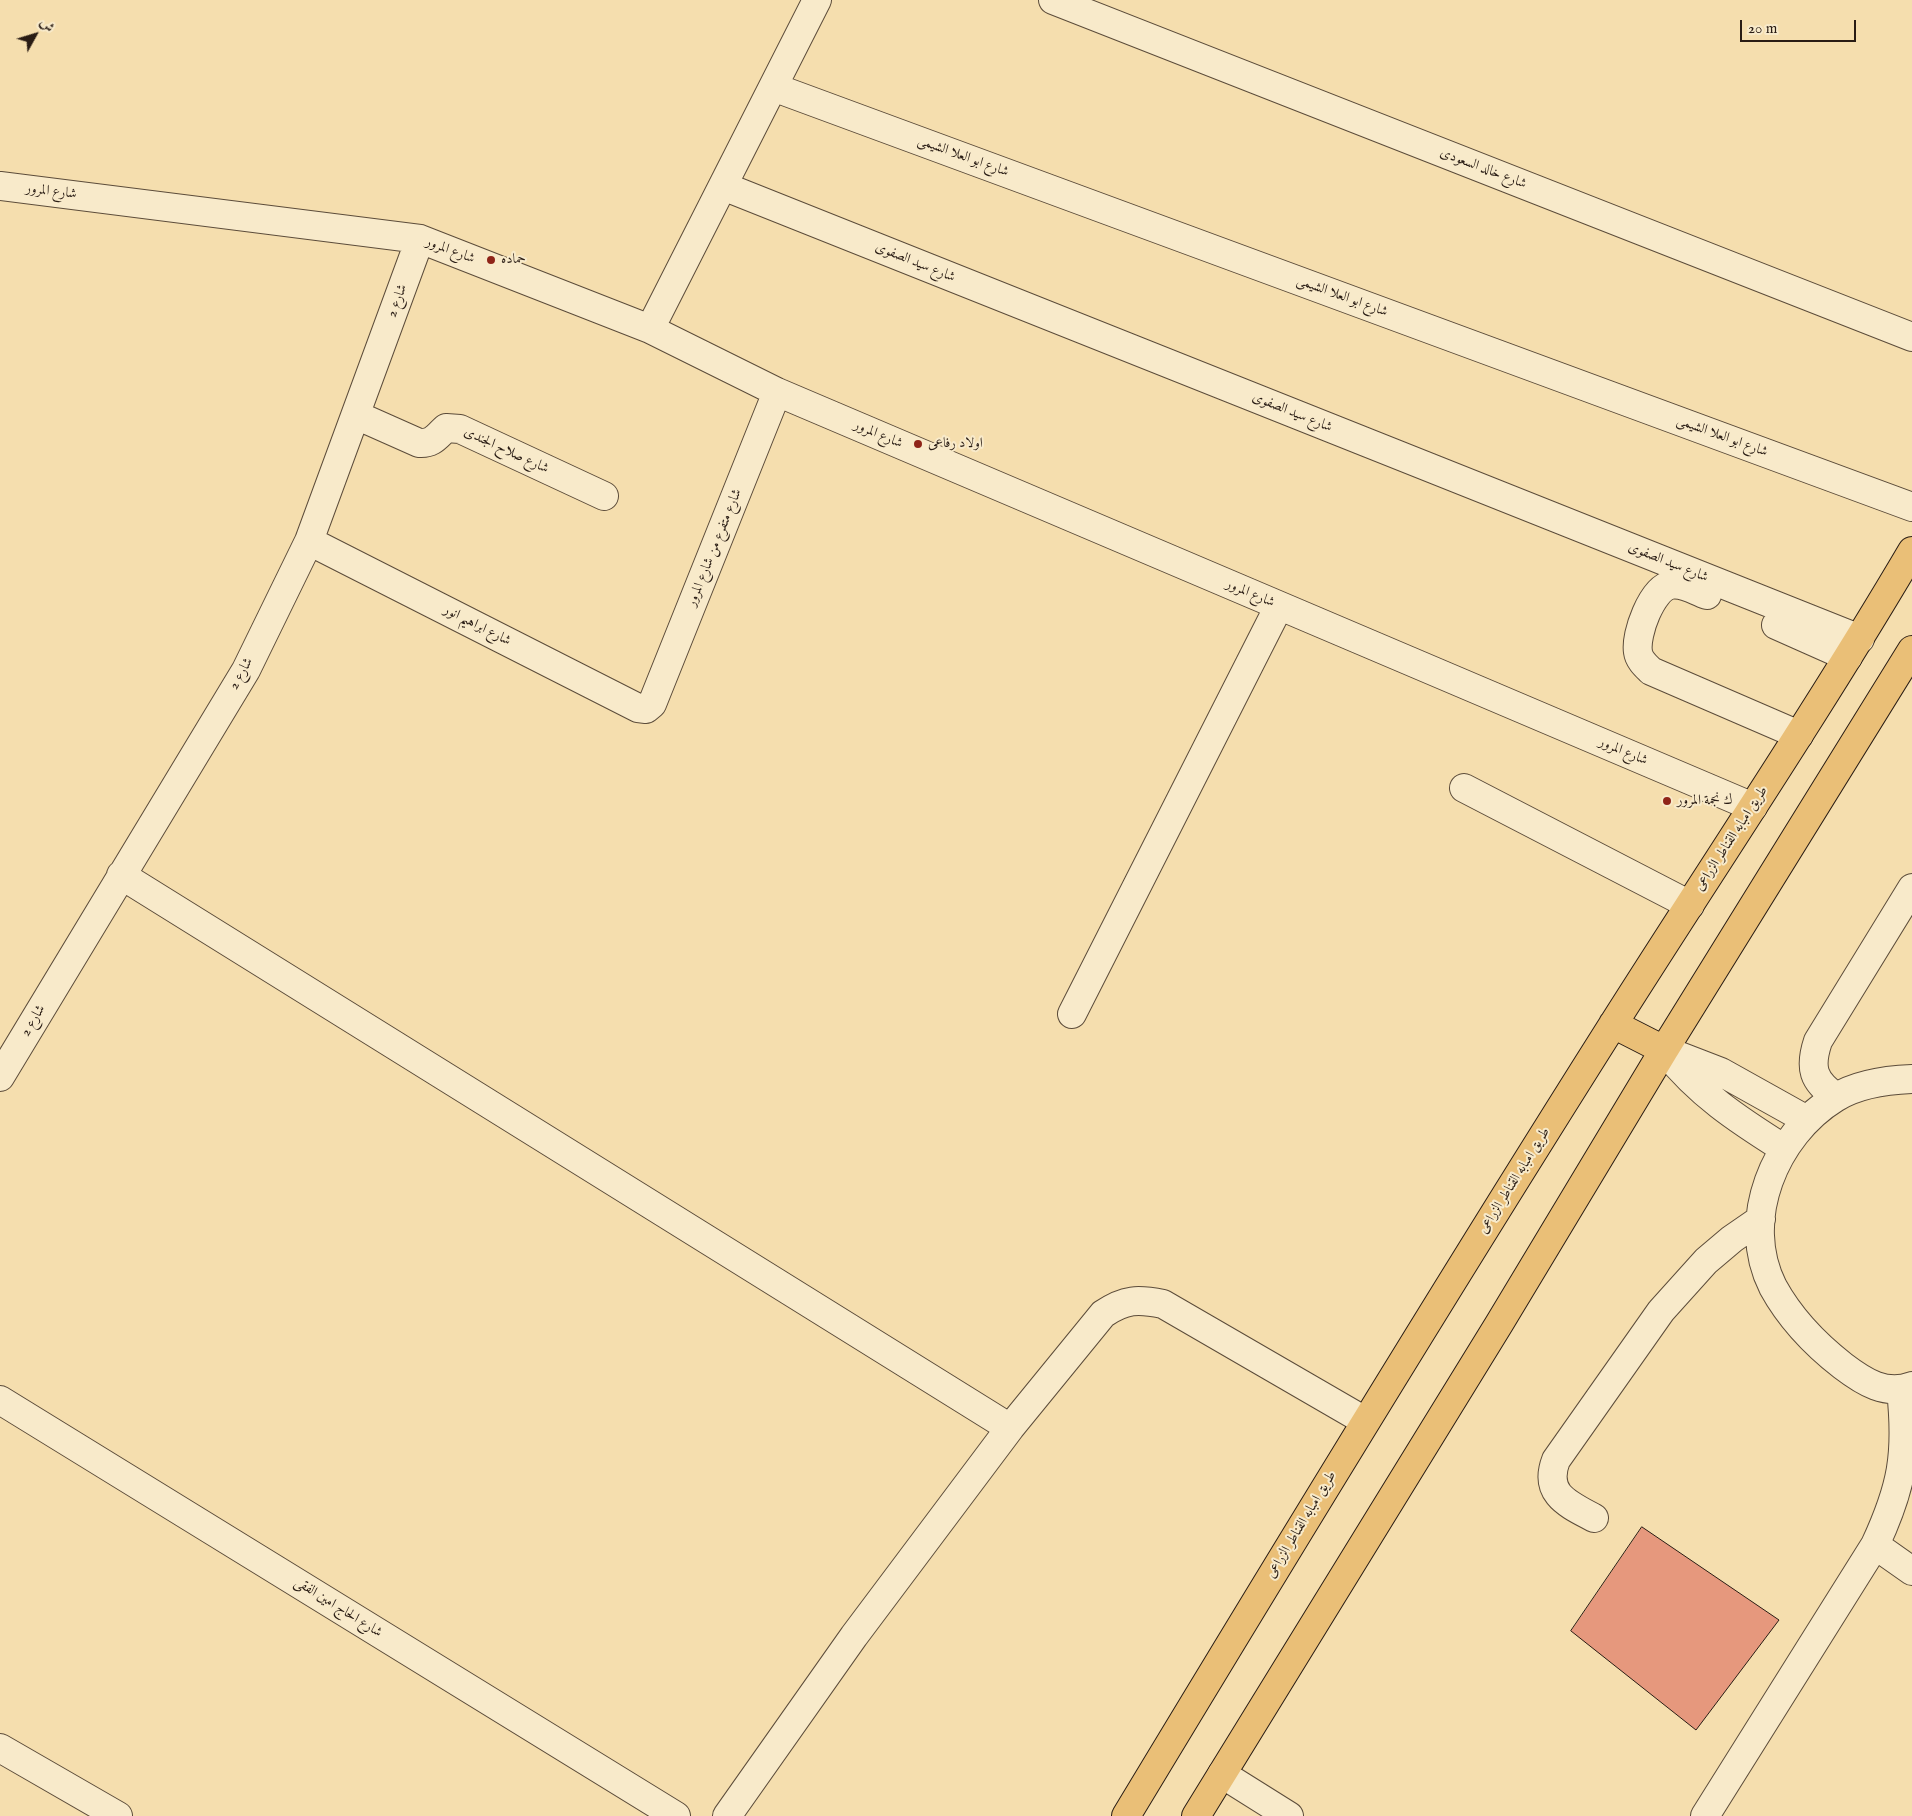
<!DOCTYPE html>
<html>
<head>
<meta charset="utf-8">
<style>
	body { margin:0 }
	#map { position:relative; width:1912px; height:1816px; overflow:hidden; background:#f5deae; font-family:"IM FELL English",Amiri,serif }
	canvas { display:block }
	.north { position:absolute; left:10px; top:10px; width:50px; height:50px; -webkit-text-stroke:4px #f8eaca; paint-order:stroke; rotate:51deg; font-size:14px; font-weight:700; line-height:20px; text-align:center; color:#291c14 }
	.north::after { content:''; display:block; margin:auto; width:18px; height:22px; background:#291c14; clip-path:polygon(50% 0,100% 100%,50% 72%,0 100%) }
	.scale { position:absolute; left:1740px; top:20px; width:116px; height:22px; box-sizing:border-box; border:2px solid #291c14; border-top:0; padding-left:6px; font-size:15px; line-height:18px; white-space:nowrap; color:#291c14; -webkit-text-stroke:4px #f8eaca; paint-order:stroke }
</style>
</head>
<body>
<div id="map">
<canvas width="1912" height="1816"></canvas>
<div class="north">ش</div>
<div class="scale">20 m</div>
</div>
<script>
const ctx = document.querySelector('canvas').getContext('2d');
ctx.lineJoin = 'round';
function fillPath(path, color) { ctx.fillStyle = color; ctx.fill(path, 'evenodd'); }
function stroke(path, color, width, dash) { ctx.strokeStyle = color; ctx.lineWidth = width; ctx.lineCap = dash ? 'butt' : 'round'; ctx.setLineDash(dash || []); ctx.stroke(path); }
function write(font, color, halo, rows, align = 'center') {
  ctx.font = font + ' "IM FELL English",Amiri,serif'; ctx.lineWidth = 4; ctx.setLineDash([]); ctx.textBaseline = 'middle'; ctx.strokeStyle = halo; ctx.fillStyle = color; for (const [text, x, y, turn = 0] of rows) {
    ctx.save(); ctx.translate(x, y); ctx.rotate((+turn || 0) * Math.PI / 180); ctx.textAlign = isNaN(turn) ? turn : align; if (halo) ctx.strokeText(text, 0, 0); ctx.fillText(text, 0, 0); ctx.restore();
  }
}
const building = new Path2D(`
	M1642,1527L1779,1620L1696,1730L1571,1631Z`);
fillPath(building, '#e6987d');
stroke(building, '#291c14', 1);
const minor = new Path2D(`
	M1053,0L1912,337
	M773,87L1912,507
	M0,186L420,239L650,329L777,392L1753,807
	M723,186L1860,639
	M650,329L817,0
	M356,415L419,443C433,444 437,436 446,428L460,429L604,496
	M309,541L638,708L646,709L652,704L777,392
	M1707,595C1695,591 1683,582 1670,585C1652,589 1635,634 1638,652C1639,660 1646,666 1651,671L1799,735
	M1776,625L1848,657
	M1464,788L1690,905
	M121,875L1010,1428
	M1072,1014L1279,606
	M1664,1050L1721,1072L1807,1120
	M1665,1051C1699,1094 1737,1119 1783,1148
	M0,1077L246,670L309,541L420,239
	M1912,1079C1886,1080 1857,1084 1835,1098C1775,1135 1739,1220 1773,1287C1790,1318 1816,1345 1843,1366C1864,1382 1886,1396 1912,1386
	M1836,1097C1813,1081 1809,1068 1818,1041L1912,888
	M0,1400L676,1816
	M1594,1518C1568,1504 1543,1494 1556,1460L1661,1311L1706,1261L1732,1239L1761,1219
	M1875,1545L1912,1571
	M0,1748L118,1816
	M1222,1774L1289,1816
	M727,1816L854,1636L1010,1428L1103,1314C1125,1299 1138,1299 1163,1304L1365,1421
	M1705,1816L1875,1545C1902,1487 1908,1454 1901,1390`);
const major = new Path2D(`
	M1613,1024L1664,1050
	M1126,1816C1286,1551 1447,1287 1612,1026C1712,868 1817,712 1912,551
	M1196,1816L1499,1324L1664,1050L1912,650`);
stroke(minor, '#5c4c3a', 30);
stroke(major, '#291c14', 30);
stroke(minor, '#f8eaca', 28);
stroke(major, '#eabf77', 28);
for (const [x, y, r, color] of [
	[491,260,5,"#8f2418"],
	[918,444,5,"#8f2418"],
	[1667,801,5,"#8f2418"]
]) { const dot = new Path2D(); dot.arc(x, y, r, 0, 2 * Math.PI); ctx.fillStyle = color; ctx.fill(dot); stroke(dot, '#f8eaca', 2); }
write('14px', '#291c14', '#f8eaca', [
	["شارع ابو العلا الشيمى",963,157,20],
	["شارع خالد السعودى",1483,169,21],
	["شارع المرور",51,192,7],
	["شارع المرور",450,251,21],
	["شارع سيد الصفوى",915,263,22],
	["شارع ابو العلا الشيمى",1342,297,20],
	["شارع 2",398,301,-70],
	["شارع سيد الصفوى",1292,413,22],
	["شارع المرور",878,435,23],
	["شارع ابو العلا الشيمى",1722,437,20],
	["شارع صلاح الجندى",506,451,25],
	["شارع متفرع من شارع المرور",715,548,-68],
	["شارع سيد الصفوى",1668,563,22],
	["شارع المرور",1250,594,23],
	["شارع ابراهيم انور",477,626,27],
	["شارع 2",242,674,-61],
	["شارع المرور",1623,752,23],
	["طريق امبابه القناطر الزراعى",1732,839,-57],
	["شارع 2",34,1021,-59],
	["طريق امبابه القناطر الزراعى",1515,1181,-58],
	["طريق امبابه القناطر الزراعى",1302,1525,-59],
	["شارع الحاج امين الفقى",338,1608,32]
]);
write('14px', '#291c14', '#f8eaca', [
	["حماده",501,260],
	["اولاد رفاعى",928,444],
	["ك نجمة المرور",1677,801]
], 'left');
</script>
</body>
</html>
